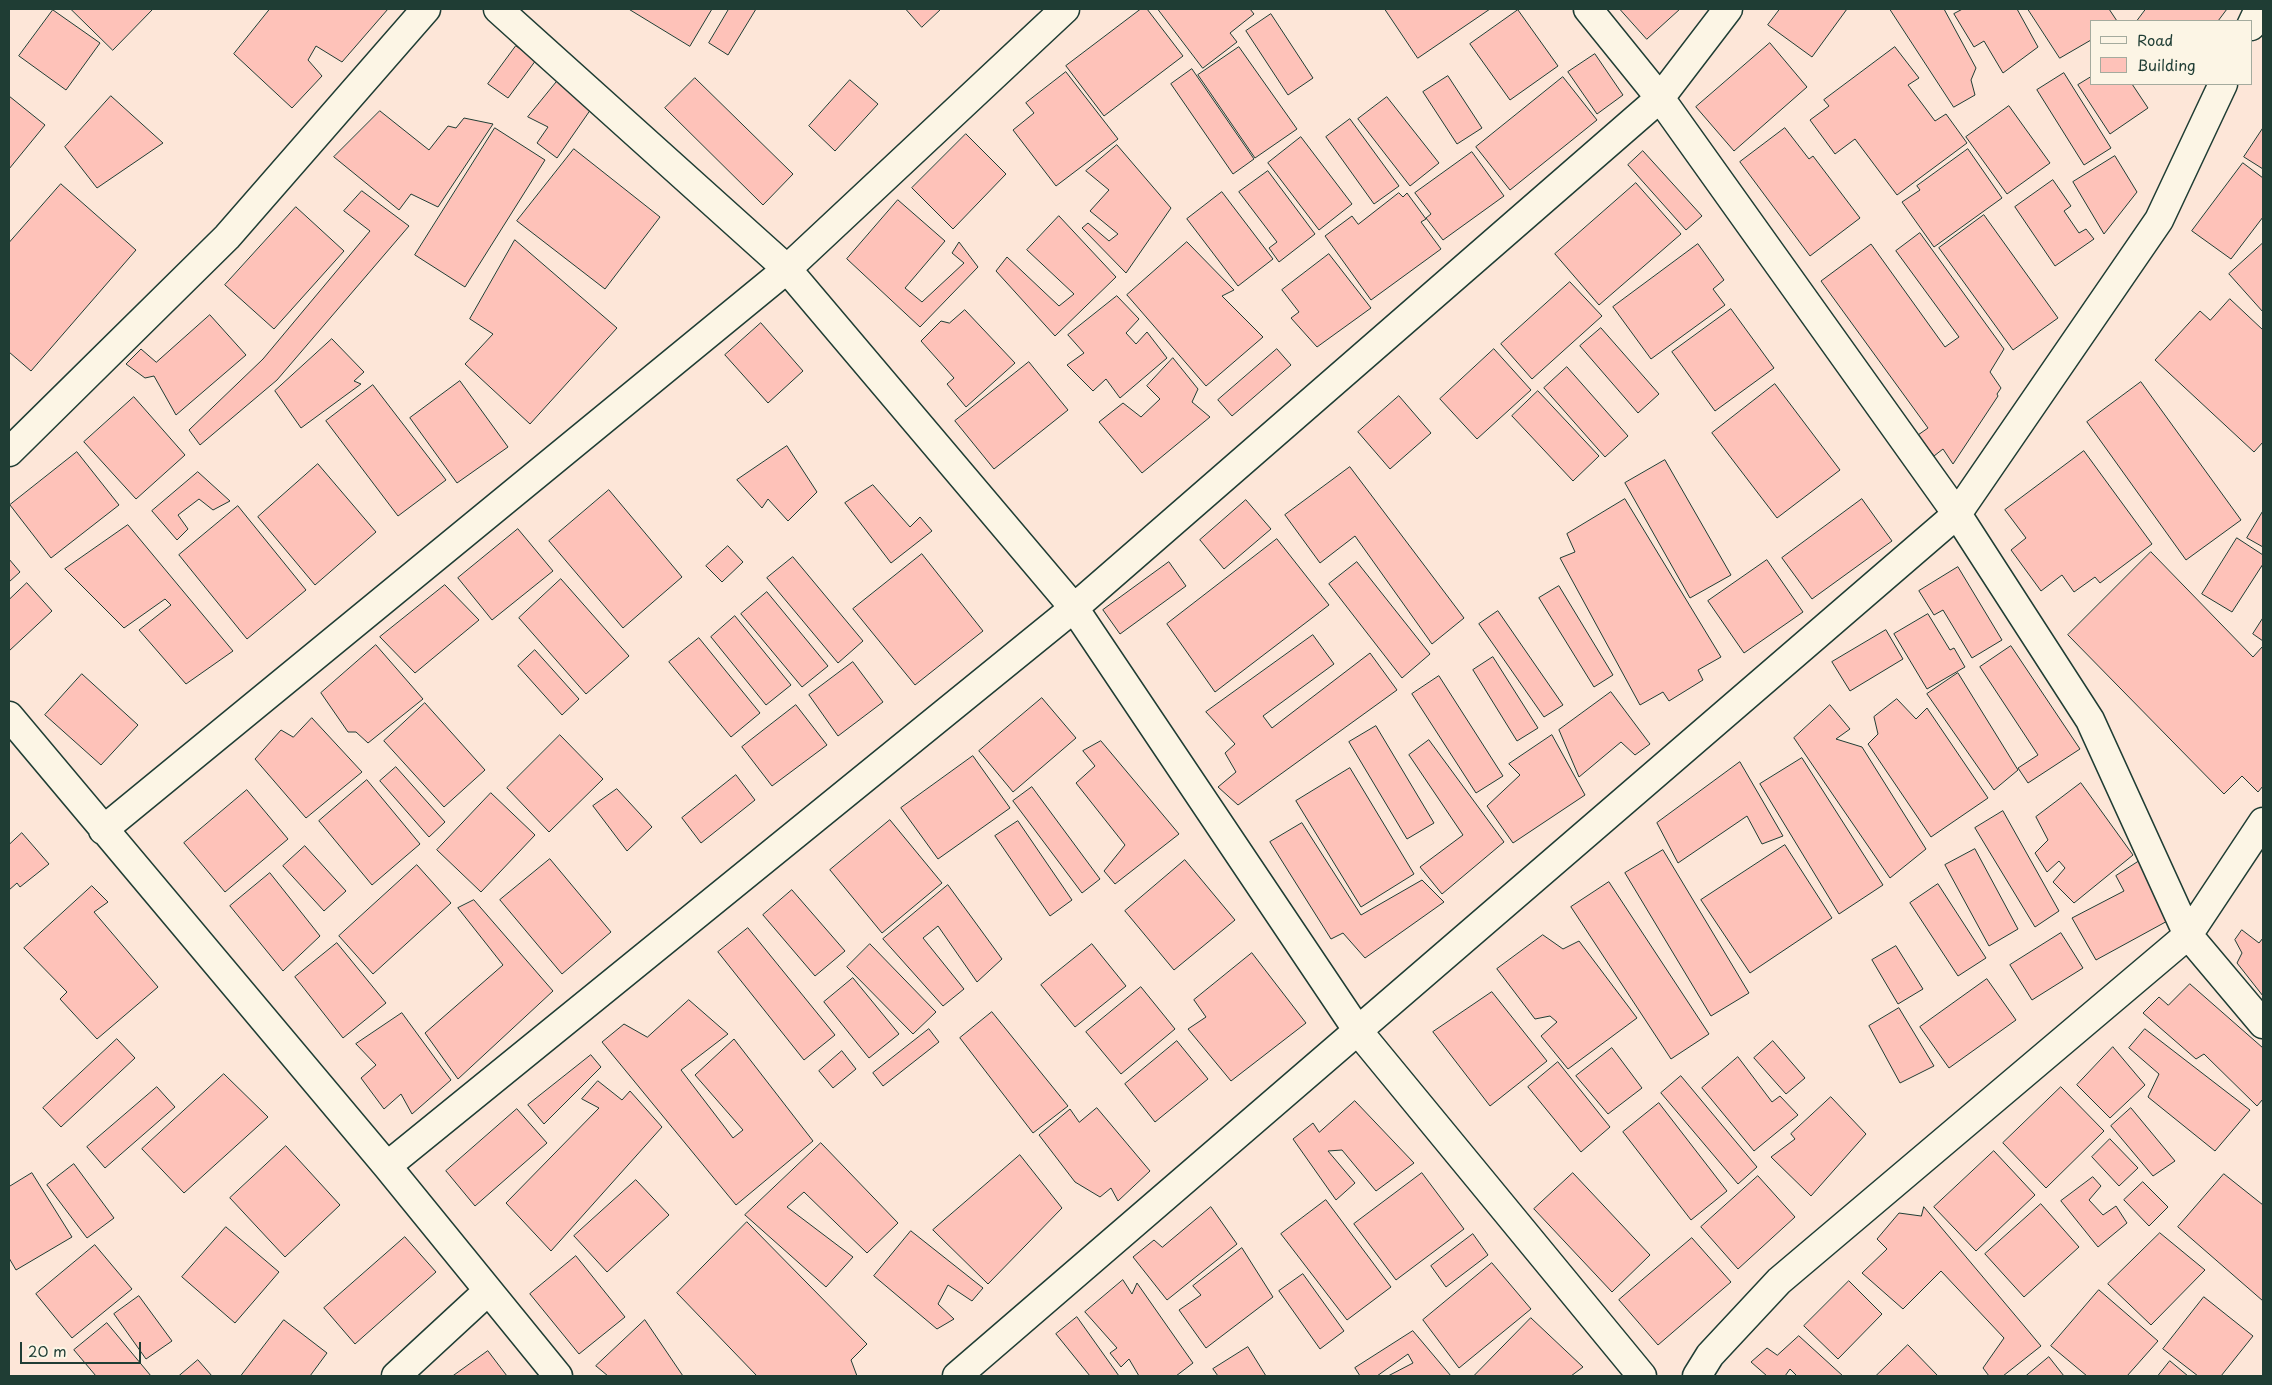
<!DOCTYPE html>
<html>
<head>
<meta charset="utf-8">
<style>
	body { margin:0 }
	#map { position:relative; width:2272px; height:1385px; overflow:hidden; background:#fde6d8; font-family:"Playpen Sans",sans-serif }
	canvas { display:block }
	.frame { position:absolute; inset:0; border:10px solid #1f3d34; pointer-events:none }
	.legend { position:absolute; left:2090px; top:20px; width:162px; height:65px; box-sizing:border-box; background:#fcf5e5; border:1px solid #a4ab9e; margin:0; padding:6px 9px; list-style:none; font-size:15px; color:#1f3d34 }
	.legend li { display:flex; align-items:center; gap:10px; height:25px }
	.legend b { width:25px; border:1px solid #a4ab9e }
	.scale { position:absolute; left:20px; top:1342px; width:121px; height:22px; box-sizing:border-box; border:2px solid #1f3d34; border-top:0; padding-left:6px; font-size:15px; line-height:18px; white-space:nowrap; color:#1f3d34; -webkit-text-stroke:4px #fcf5e5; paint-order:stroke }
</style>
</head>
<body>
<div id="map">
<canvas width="2272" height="1385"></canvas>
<div class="frame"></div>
<ul class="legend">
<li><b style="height:6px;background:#fcf5e5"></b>Road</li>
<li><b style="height:14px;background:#fec2b9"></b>Building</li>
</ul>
<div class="scale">20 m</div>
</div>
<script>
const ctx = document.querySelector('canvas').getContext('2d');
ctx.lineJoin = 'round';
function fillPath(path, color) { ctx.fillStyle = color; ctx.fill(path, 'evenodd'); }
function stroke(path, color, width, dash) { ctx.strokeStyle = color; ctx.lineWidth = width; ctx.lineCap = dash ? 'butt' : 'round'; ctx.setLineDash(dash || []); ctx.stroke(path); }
const building = new Path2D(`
	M71,9H153L113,50Z
	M270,9H388L342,62L316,46L308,60L322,76L292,108L234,54Z
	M629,9H712L690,46Z
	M729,9H756L728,55L709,43Z
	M906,9H941L922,27Z
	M1141,9H1147L1183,56L1104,116L1066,66Z
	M1158,9H1250L1254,14L1230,33L1237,42L1203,68Z
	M1385,9H1490L1418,58Z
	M1620,9H1680L1647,39Z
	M1780,9H1847L1812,57L1768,25Z
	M1890,9H1944L1976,68L1971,80L1975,95L1954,107Z
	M1963,9H2017L2038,47L2003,73L1984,41L1974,47L1954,14Z
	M2028,9H2109L2117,21H2091V40L2060,58Z
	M2146,9H2227L2218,21H2137Z
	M53,10L100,43L66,90L19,56Z
	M1518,10L1558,66L1510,100L1470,44Z
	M1271,14L1313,78L1288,95L1246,31Z
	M1770,43L1807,87L1734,151L1696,107Z
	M516,46L536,60L508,98L488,84Z
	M1239,47L1297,129L1255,158L1198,75Z
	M1895,47L1919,78L1908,85L1935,121L1946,114L1967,143L1897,195L1855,139L1835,154L1810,120L1829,106L1824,100Z
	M1595,54L1623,95L1597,114L1568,72Z
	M1192,69L1254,159L1233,174L1171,84Z
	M1066,72L1118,139L1056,186L1013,130L1034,113L1026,103Z
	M2064,73L2111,148L2084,165L2037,90Z
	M1448,76L1482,128L1457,144L1423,92Z
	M1563,77L1597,120L1510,190L1476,147Z
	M2091,77V84H2132L2148,108L2110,134L2078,85Z
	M695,78L793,174L763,205L665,108Z
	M559,79L591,109L557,158L537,143L548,127L528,117Z
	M850,80L878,104L835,151L809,126Z
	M9,96L45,125L9,169Z
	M111,96L163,143L97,188L65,147Z
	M1387,97L1439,163L1410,186L1358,119Z
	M2009,106L2050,163L2007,194L1966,137Z
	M380,111L429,150L448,126L456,128L464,118L493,124L438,207L411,194L399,210L334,157Z
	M1350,119L1399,186L1374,204L1326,137Z
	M495,128L545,160L465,287L415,255Z
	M1785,128L1809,159L1813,156L1860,218L1810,256L1740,162Z
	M2263,128V169L2244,157Z
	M966,134L1006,174L953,229L912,188Z
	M1301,137L1352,204L1319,230L1268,163Z
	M1117,145L1171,208L1126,273L1082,228L1088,223L1109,241L1118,234L1090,211L1109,190L1086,171Z
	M574,149L660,217L605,289L517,221Z
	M1968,149L2002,198L1934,247L1902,202L1920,190L1917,186Z
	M1643,151L1702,216L1686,230L1628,165Z
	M1472,152L1504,196L1443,240L1426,218L1431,214L1415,193Z
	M2115,156L2137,192L2104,234L2073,182Z
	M2243,163L2263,178V217L2231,259L2192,231Z
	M1268,171L1315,234L1279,262L1269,248L1277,242L1239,192Z
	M2053,180L2071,206L2064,211L2079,233L2086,229L2094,239L2055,266L2015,207Z
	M1636,183L1681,234L1599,305L1555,254Z
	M61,184L136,250L31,371L9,352V243Z
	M362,191L409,226L277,380L200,445L189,430L263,359L370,231L344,211Z
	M1222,192L1273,259L1238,286L1187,219Z
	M1399,193L1403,197L1407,193L1426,219L1421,222L1441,249L1371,300L1325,236L1352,216L1358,224Z
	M898,200L945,241L905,288L922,302L964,263L952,253L959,242L978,267L920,327L847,259Z
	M296,207L344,251L274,329L225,285Z
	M1984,215L2058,318L2013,350L1939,248Z
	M1059,216L1116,277L1055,336L996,271L1007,257L1059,306L1074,294L1027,250Z
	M1920,233L2004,349L1990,372L2001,388L1997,394L1998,396L1953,464L1943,449L1934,456L1918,435L1928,428L1821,281L1871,244L1945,347L1959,337L1896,251Z
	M515,240L617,328L530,424L465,364L493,334L470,319Z
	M1187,242L1234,290L1222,296L1263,337L1206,386L1127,295Z
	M2263,243V312L2229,274Z
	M1698,244L1724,280L1713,289L1725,305L1651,359L1613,307Z
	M1329,254L1371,308L1317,347L1291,318L1299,312L1282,290Z
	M1570,282L1602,316L1532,379L1501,344Z
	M1117,296L1139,319L1126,333L1136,344L1147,332L1167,358L1120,398L1106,379L1093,391L1067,365L1084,353L1068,335Z
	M2230,299L2263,330V442L2254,452L2155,360L2200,311L2210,320Z
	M1731,309L1774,368L1715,411L1672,352Z
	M965,310L1015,363L966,407L947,384L954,378L921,341L941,321L949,323Z
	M210,315L246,355L176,415L154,376L145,378L126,364L141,349L156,362Z
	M761,323L803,371L768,403L725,355Z
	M1601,328L1659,394L1638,413L1580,346Z
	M332,339L364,372L354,381L361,384L301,428L275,391Z
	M1277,349L1291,365L1232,416L1218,400Z
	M1494,349L1531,390L1477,439L1440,399Z
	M1173,358L1198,389L1192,402L1210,417L1142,473L1099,422L1123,403L1141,417L1160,399L1147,386Z
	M1029,362L1068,410L994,469L955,421Z
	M1567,367L1628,436L1605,457L1544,388Z
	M460,381L508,447L457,483L410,418Z
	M2141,382L2241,520L2186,560L2087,422Z
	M1775,384L1840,470L1777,518L1712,433Z
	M373,385L446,480L398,516L326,421Z
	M1538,391L1599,456L1573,481L1512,416Z
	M1399,396L1431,433L1390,469L1358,432Z
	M134,397L185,455L136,499L84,442Z
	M787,446L817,492L788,521L768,499L762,508L737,480Z
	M2084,451L2152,544L2100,583L2095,577L2074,592L2062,575L2041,591L2011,550L2026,538L2005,510Z
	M77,452L119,505L51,558L10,505Z
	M1665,460L1731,575L1690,598L1625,483Z
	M318,464L376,532L315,585L258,517Z
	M1350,467L1464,618L1432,644L1355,536L1320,563L1285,515Z
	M198,472L230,501L213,510L199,499L178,515L188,529L177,540L152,511Z
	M873,485L910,527L920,517L932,531L891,563L845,503Z
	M609,490L682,577L623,628L549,541Z
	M1625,499L1721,657L1698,670L1703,680L1669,701L1663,692L1640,705L1560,558L1575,552L1567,534Z
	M1862,499L1892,541L1812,599L1782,558Z
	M1246,500L1271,529L1224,569L1200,540Z
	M238,506L306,590L247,639L179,555Z
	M2263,511V547L2247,538Z
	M128,525L233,651L186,684L139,630L171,605L165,599L124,628L65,569Z
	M518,529L553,571L492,620L458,578Z
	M2237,538L2263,555V564L2232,612L2202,594Z
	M1277,539L1329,605L1215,692L1167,624Z
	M728,546L743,562L722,582L706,566Z
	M2151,552L2253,657L2263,646V786L2258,792L2242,776L2224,794L2068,635Z
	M922,554L983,631L915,685L853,609Z
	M793,557L863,641L838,663L767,578Z
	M9,559L20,572L9,582Z
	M1767,560L1803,612L1744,653L1708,601Z
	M1169,562L1186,586L1120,634L1103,610Z
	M1357,562L1430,654L1402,678L1329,584Z
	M1958,567L2002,640L1972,658L1943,610L1934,615L1919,591Z
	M561,579L629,656L586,694L519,618Z
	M27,583L52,611L9,651V600Z
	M445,585L479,620L415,673L380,637Z
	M1559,586L1613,675L1594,687L1539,598Z
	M767,592L828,666L802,687L741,614Z
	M1498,611L1563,705L1544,717L1479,624Z
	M1928,614L1950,650L1954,648L1965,667L1927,689L1894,634Z
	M735,616L791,685L766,705L711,637Z
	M2263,618V641L2253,634Z
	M1886,630L1903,659L1850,691L1832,662Z
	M1313,635L1334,664L1263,716L1272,728L1370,653L1397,690L1238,805L1218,787L1236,772L1225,753L1235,744L1206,712Z
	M699,638L760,713L731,737L669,662Z
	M376,645L423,699L368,743L356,732H348L321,693Z
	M2011,646L2080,749L2028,783L2018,768L2038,755L1980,667Z
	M535,650L579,699L562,715L518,666Z
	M1493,657L1538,728L1517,741L1473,670Z
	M853,662L883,702L838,736L809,695Z
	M1958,673L2018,770L1994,790L1927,694Z
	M82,674L138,725L101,765L45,715Z
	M1439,676L1503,776L1476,793L1412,694Z
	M1611,692L1650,744L1635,755L1621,742L1579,777L1559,730Z
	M1042,698L1076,738L1013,792L979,751Z
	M1897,699L1916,719L1927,708L1988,798L1931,837L1868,744L1878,734L1874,717Z
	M425,703L485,770L444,807L384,741Z
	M796,705L827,745L772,786L742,747Z
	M1830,705L1850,729L1836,739L1862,747L1926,849L1890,878L1794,738Z
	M312,718L362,772L306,818L255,759L281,730L293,737Z
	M1376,726L1434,823L1407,839L1349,742Z
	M560,735L603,779L549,832L507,788Z
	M1552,735L1585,795L1513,843L1487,806L1520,775L1509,764Z
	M1429,740L1504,842L1442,894L1420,867L1463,835L1409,755Z
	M1101,741L1179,834L1115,884L1104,871L1125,845L1076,783L1095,766L1083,751Z
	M973,756L1010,808L938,859L901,808Z
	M1802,758L1883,885L1839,914L1760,784Z
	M1740,762L1783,836L1762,844L1747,816L1678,863L1657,823Z
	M396,767L445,822L429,837L380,781Z
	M1350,768L1414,874L1361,907L1296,801Z
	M736,775L755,800L701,843L682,818Z
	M367,780L420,844L372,885L319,821Z
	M2081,783L2133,855L2074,903L2053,882L2065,868L2059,861L2047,872L2035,853L2048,840L2036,817Z
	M1032,787L1100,879L1082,893L1013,801Z
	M617,789L652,827L627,851L593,806Z
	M247,790L288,839L225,892L184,843Z
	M491,793L535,835L481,892L437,850Z
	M2003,811L2059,911L2035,927L1975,828Z
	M890,820L942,883L882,933L830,870Z
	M1018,821L1072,900L1050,916L995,836Z
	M1302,823L1361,915L1422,880L1444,902L1365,958L1343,933L1331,939L1270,842Z
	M22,833L49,864L20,887L17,883L9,890V845Z
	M1785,845L1832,918L1750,973L1701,900Z
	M305,846L346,891L324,911L283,866Z
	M1975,849L2018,929L1989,946L1945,865Z
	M1663,850L1749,993L1711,1016L1625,873Z
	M2144,858L2171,919L2096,960L2072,918L2124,891L2116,876Z
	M550,859L611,932L562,974L500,900Z
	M1185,860L1235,920L1174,970L1125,911Z
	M417,865L451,903L373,974L339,936Z
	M270,873L320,936L283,971L230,906Z
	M1609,882L1709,1034L1671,1059L1571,907Z
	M1938,884L1986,958L1958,976L1910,903Z
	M948,885L1002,959L977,982L938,926L923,938L964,989L943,1006L883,939Z
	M92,886L108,902L94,912L158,987L97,1039L60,999L67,992L24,948Z
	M792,890L845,951L815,976L763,915Z
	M474,900L553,991L458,1079L425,1033L503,965L458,908Z
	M748,928L835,1035L804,1060L718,952Z
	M2242,930L2259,943L2263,938V996L2237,963L2242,953L2235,940Z
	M2061,933L2083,968L2032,1000L2010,965Z
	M1543,935L1563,949L1579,941L1637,1018L1568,1069L1541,1036L1557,1022L1550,1016L1535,1019L1497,969Z
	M337,943L386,1003L343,1038L295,977Z
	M870,944L936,1012L913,1034L847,967Z
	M1092,944L1126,986L1075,1027L1041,985Z
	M1896,946L1923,989L1898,1004L1872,960Z
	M1252,953L1306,1023L1231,1081L1188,1029L1206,1017L1194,1000Z
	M853,978L899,1034L869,1058L824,1002Z
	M1987,979L2016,1020L1949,1068L1920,1027Z
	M2190,984L2263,1048V1099L2257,1106L2204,1054L2196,1059L2143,1013L2159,997L2168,1005Z
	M1141,987L1175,1029L1121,1074L1086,1032Z
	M1492,992L1547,1061L1490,1106L1433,1032Z
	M689,1000L728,1034L681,1070L733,1138L743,1130L695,1075L734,1039L813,1141L736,1205L602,1042L624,1024L647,1037Z
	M1899,1008L1934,1066L1900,1083L1869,1026Z
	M992,1012L1068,1106L1033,1133L960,1038Z
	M402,1013L451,1080L412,1114L401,1094L384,1109L361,1078L376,1065L356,1044Z
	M929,1029L939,1042L883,1086L873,1073Z
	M2145,1029L2250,1110L2215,1151L2148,1097L2159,1074L2129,1048Z
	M117,1039L135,1058L61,1127L43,1108Z
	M1177,1041L1208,1079L1155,1122L1125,1084Z
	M1773,1041L1805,1078L1786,1094L1754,1058Z
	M2113,1047L2145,1085L2110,1118L2077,1085Z
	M1612,1048L1642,1088L1608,1114L1576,1076Z
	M842,1051L856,1069L833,1088L819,1071Z
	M591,1055L601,1067L544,1124L528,1105Z
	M1738,1057L1772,1102L1780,1096L1798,1115L1754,1151L1702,1088Z
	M1558,1062L1610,1127L1581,1152L1528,1087Z
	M224,1074L268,1117L184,1193L142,1149Z
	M1681,1076L1757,1167L1738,1184L1661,1093Z
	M598,1081L622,1100L630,1091L662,1127L551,1251L506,1203L599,1108L582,1099Z
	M157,1087L175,1107L105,1168L87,1147Z
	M2061,1087L2104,1131L2046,1188L2003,1143Z
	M1831,1097L1866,1134L1811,1196L1771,1157L1795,1139L1791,1134Z
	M1355,1101L1414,1163L1376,1191L1342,1150L1328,1151L1355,1183L1336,1200L1293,1139L1313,1123L1319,1132Z
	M1659,1103L1727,1191L1691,1220L1623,1132Z
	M1097,1108L1150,1171L1118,1201L1111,1188L1100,1197L1075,1182L1039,1135L1070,1109L1079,1122Z
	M2131,1108L2175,1161L2153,1176L2111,1126Z
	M517,1109L547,1143L475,1206L446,1171Z
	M2110,1139L2138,1168L2119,1186L2092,1157Z
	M821,1143L898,1223L867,1253L804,1192L787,1207L853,1257L826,1287L745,1215Z
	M286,1146L340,1205L285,1257L230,1198Z
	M1994,1151L2035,1195L1976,1251L1934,1207Z
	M1020,1155L1062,1208L988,1284L933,1230Z
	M74,1164L114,1218L87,1238L47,1185Z
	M32,1173L72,1237L16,1270L9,1258V1187Z
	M1422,1173L1464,1229L1396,1280L1354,1224Z
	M1573,1173L1650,1255L1612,1292L1534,1209Z
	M2224,1174L2263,1205V1301L2178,1227Z
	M1758,1176L1795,1217L1738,1269L1701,1227Z
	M2093,1177L2101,1186L2089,1200L2103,1215L2116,1206L2127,1223L2098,1247L2061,1201Z
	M636,1180L669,1215L607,1272L574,1236Z
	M2143,1182L2168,1207L2149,1226L2124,1200Z
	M1326,1200L1391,1287L1347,1320L1281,1234Z
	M2041,1204L2079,1247L2024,1297L1985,1254Z
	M1211,1207L1237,1244L1167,1300L1133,1257L1154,1240L1162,1247Z
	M1924,1207L2041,1346L2003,1376H1989L1983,1368L2004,1338L1941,1271L1903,1309L1862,1273L1887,1249L1877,1239L1899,1213L1921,1216Z
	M747,1222L867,1344L851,1360L857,1376H757L677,1293Z
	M226,1227L279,1272L235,1323L182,1277Z
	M911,1231L983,1288L972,1301L948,1285L938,1304L954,1319L937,1329L874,1276Z
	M2160,1233L2205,1270L2151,1325L2108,1284Z
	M1473,1234L1488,1255L1446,1287L1431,1266Z
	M405,1237L436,1272L355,1344L324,1308Z
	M1692,1238L1731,1282L1658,1345L1619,1300Z
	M95,1245L132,1289L72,1338L36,1294Z
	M1242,1248L1273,1297L1206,1348L1179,1310L1201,1295L1193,1286Z
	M576,1256L625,1317L579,1354L530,1294Z
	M1492,1263L1531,1309L1459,1368L1423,1320Z
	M1303,1274L1344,1331L1320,1349L1279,1291Z
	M1123,1280L1132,1294L1137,1283L1193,1363L1176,1376H1139L1129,1359L1121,1367L1110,1353L1117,1348L1085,1312Z
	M1849,1281L1882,1314L1838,1359L1804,1326Z
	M2099,1290L2158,1341L2127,1376H2087L2051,1346Z
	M139,1296L172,1341L146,1359L114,1314Z
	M2204,1297L2253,1336L2221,1376H2198L2163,1349Z
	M1077,1317L1119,1376H1090L1056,1334Z
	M1531,1318L1583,1367L1571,1376H1474Z
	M284,1320L327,1353L310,1376H241Z
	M645,1320L683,1376H608L596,1366Z
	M107,1323L151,1376H96L74,1350Z
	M1413,1331L1451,1376H1388L1413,1363L1408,1354L1377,1376H1360L1355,1368Z
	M1799,1336L1843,1376H1797L1790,1369L1785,1376H1767L1751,1362L1767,1348L1777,1355Z
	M1908,1345L1938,1376H1876Z
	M1248,1347L1266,1376H1218L1213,1369Z
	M488,1351L507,1376H453Z
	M2049,1357L2064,1376H2026Z
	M198,1360L212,1376H179Z
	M2170,1361L2188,1376H2158Z`);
fillPath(building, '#fec2b9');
stroke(building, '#1f3d34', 1);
const minor = new Path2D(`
	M498,9L787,269L1074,608L1358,1031L1642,1376
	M1588,9L1660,98L1957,514L2090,720L2188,935L2263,1024
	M2251,26L2259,9
	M9,452L227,237L426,9
	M9,716L387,1166L558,1376
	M103,830L787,269L1065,9
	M387,1166L1074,608L1660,98L1728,9
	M396,1376L488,1291
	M957,1376L1957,514L2159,220L2223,84
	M1697,1376L1710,1355L1779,1281L2188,935L2263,822`);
stroke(minor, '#1f3d34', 31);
stroke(minor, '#fcf5e5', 28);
</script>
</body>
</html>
